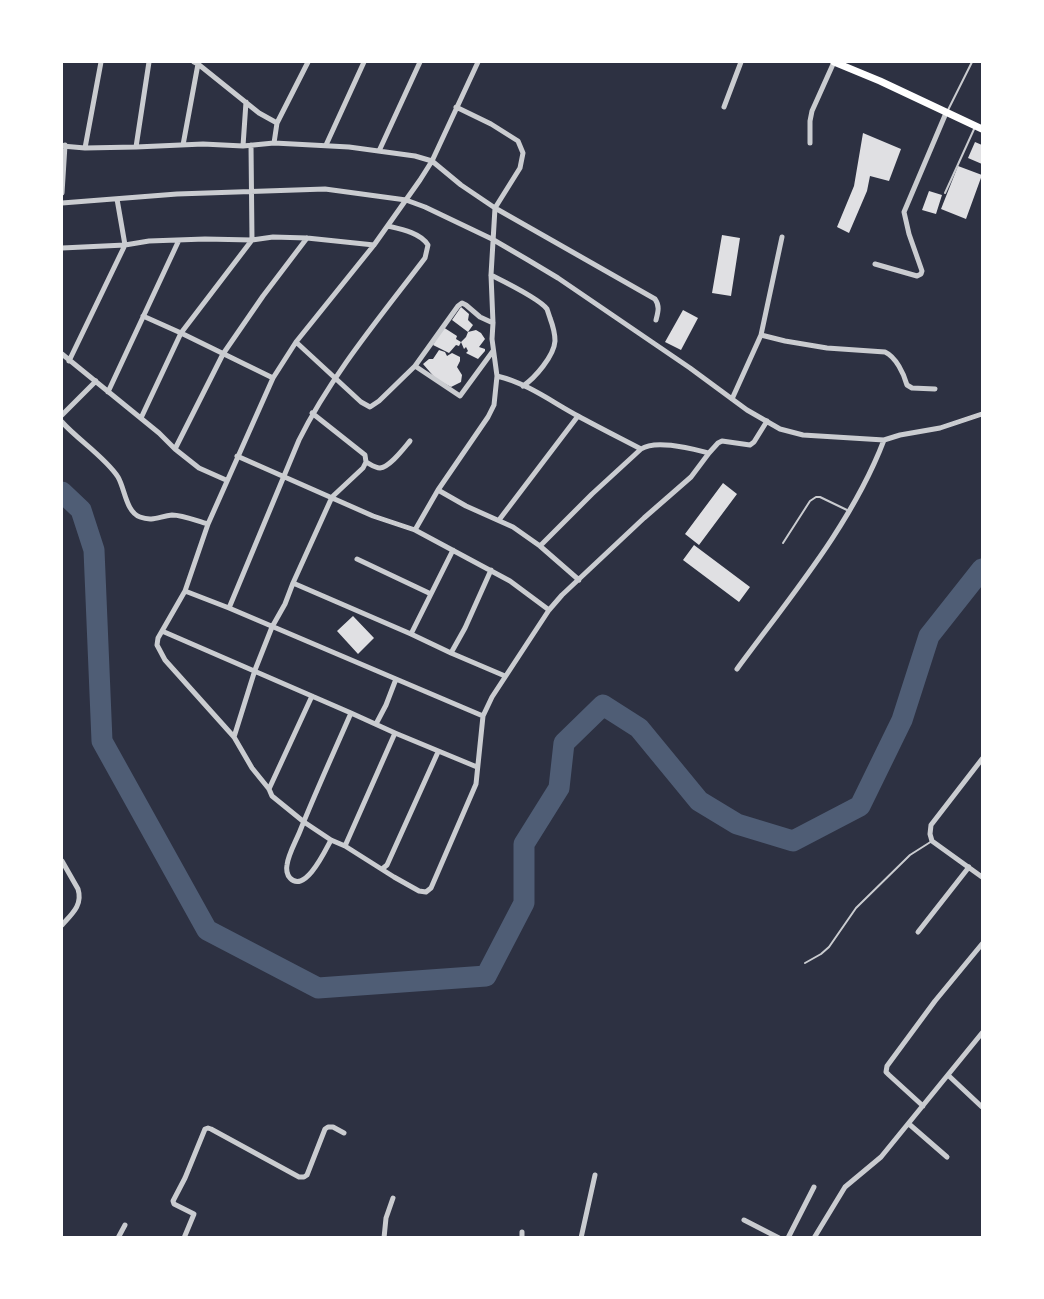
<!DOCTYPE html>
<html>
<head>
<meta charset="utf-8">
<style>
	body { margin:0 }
	#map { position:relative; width:1044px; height:1299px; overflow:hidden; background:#2d3142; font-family:"Source Sans 3",sans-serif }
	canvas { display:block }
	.frame { position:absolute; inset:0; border:63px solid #fff; pointer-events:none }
</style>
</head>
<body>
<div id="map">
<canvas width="1044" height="1299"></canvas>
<div class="frame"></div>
</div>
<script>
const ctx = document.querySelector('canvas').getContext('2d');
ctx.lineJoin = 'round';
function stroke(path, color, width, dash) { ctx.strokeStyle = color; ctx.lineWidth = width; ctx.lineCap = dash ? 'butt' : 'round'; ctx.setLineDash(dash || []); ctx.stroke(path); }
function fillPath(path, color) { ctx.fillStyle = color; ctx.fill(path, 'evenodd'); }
stroke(new Path2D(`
	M62,492L81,510L94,550L102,741L207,930L318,988L486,976L524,903V844L559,788L564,743L603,705L639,728L699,801L737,824L793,841L860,806L902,720L929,636L982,569`), '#4f5d75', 21);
fillPath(new Path2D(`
	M863,133L901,149L889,181L870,176L867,191L849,233L837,227L854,186Z
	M975,142L982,145V164L968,158Z
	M958,166L982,175L966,219L941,209Z
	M929,191L942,195L936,214L922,210Z
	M722,235L740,238L731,296L712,293Z
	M461,307L469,314L468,320L473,325L468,332L452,320Z
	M683,310L698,318L681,350L665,342Z
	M443,327L457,336L456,339L461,342L466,337L468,332L476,330L481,333L485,339L479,347L485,349V351L478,359L466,353L468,351L466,347L464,349L461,342L459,346L456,345L449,353L433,345Z
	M439,350L445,352L447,356L452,353L460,357V361L457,367L462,375L461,382L451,387L436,379L423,364L429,359H433Z
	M723,483L737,494L699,545L685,534Z
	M694,545L750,587L739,602L683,560Z
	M353,616L374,638L358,654L337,631Z`), '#e0e0e3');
stroke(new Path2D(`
	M948,110L972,62
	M945,193L975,127
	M783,543L810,501L816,497H820L849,511
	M805,963L821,954L829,947L856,908L910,855L932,841`), '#caccd0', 2);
stroke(new Path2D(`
	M478,62L432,161L420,180L374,245L296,342L273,378L208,524L185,591L158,638L157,645L165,660L234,737L252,768L269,789L272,796L304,822L331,840L345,846L394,877L419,891L426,892L431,888L476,784L483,716L492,697L549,610L562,595L644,518L691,477L709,453C692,449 656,439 641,449C620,438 598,427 578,416C552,402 527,383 497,376
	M198,64L259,113L277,123
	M724,107L741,62
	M274,143L277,123L308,62
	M810,143V121L812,111L834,62
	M183,145L198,64L194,62
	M326,145L364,62
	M62,146L85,148L136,147L203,144L243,146L274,143L293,144L349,147L415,156L432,161L461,185L495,208L655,299C660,306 658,312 656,320
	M243,146L246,102
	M136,147L149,62
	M85,148L101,62
	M379,151L420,62
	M62,193L65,145
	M62,203L177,194L325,189L406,200L425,207L492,239L528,260L558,278L690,368L747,410L780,429L803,435L884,440L900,435L940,428L982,414
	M62,248L125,245L149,241L205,239L252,240L273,237L307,238L374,245
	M875,264L917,276L921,274L922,271L909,234L904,212L946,113
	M491,275C503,281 540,299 547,309C548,312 549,315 550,318C553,326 555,333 555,341C554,356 535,378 523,386
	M143,316L181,333L273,378
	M761,335L785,341L827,348L885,352C896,357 904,374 907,385L912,388L935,389
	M296,342L361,402L370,407L379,401L415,366L458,306L462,303L466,305L480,317L493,323
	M62,354L159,433L175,449
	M69,361L125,245L117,199
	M415,366L460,396L493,351
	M108,392L179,240
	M732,399L761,335L782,237
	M312,413L365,455L366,462C370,464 375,468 380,468C390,467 404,448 410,441
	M62,415L96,381
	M141,418L181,333L252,240L251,145
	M62,422C77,439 106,458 118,477C125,489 126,512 140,517C153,522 160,516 172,515C183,515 197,521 208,524
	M709,453L718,443L722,441L750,445L754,442L767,421
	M237,456L373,516L415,530L510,581L549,610
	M226,480L199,468L175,449L223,354L263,296L307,238
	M438,490L466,506L513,527L540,546L579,580
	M499,520L578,416
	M415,530L438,490L488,417L494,405L497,376L492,339L493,323L491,275L495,208L520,168L523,153L518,141L491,124L456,107
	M540,546L592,494L641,449
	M357,559L431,594
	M293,583L411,634L453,550
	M185,591L229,608L483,716
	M229,608L299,440C332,374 381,316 425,258L428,245C421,233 401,229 388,226
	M162,631L351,713
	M411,634L451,653L505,676
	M451,653L465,628L491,570
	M737,669C790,597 852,524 884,440
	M376,724L386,705L396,679
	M395,733L477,767
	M234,737L255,670L272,627L285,604L293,583L332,497L363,468L366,462
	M982,759L931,825L930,834L932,841L982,877
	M269,789L312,696
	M331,840C325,851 305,894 290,878C287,875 286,869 287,865C288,855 296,841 300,831C316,791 334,752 351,713L395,733L345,846
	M62,861L78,889C83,905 72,914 62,925
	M382,869L387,865L438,752
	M918,932L969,867
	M949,1076L982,1107
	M923,1106L889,1075L886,1072L887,1066L935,1001L982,944
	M909,1124L947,1157
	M744,1220L779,1238
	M522,1232V1238
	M118,1238L125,1225
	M184,1238L194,1214L174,1204L173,1201L185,1178L205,1129L208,1128L211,1129L299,1177H304L307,1175L325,1129L328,1127H333L344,1133
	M384,1238L386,1218L393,1198
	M581,1238L595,1175
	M788,1238L814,1187
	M814,1238L845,1187L881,1157L982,1033`), '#caccd0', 5);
stroke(new Path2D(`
	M834,62L880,81L982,129`), '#fff', 7);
</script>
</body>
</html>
